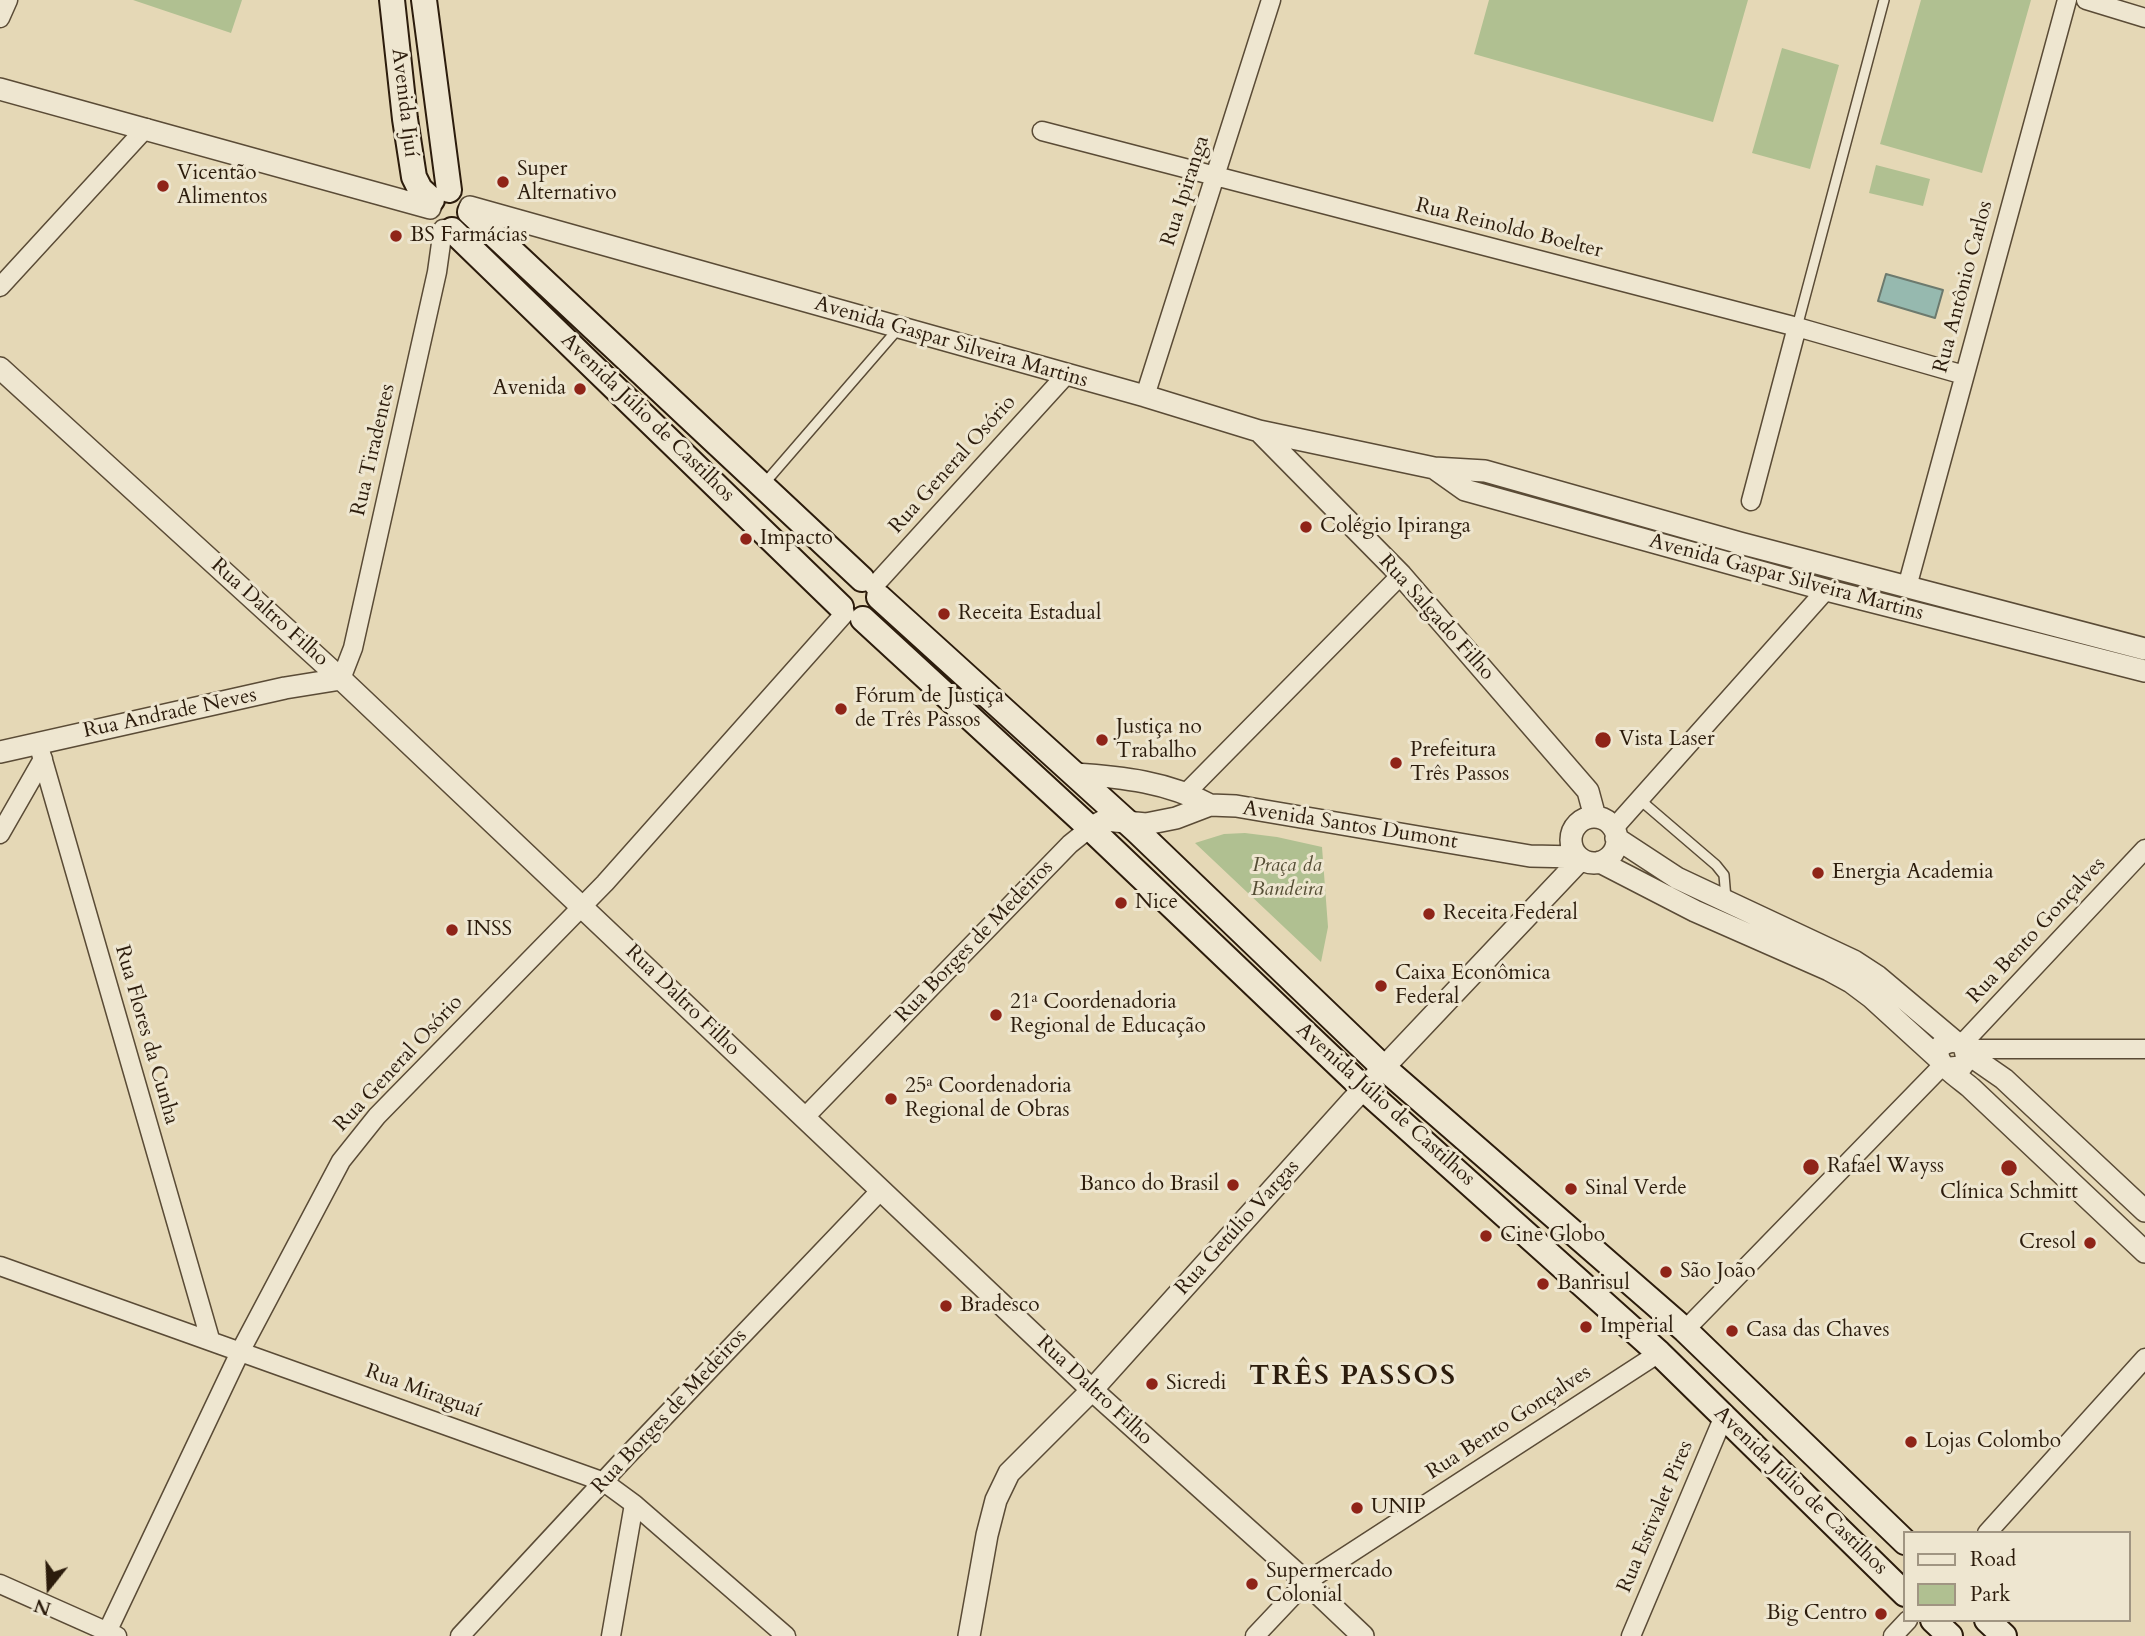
<!DOCTYPE html>
<html>
<head>
<meta charset="utf-8">
<style>
	body { margin:0 }
	#map { position:relative; width:2145px; height:1636px; overflow:hidden; background:#e5d8b6; font-family:Cardo,serif }
	canvas { display:block }
	.legend { position:absolute; left:1903px; top:1531px; width:228px; height:91px; box-sizing:border-box; background:#eee6d0; border:2px solid #a09582; margin:0; padding:9px 12px; list-style:none; font-size:21px; color:#2c1c0c }
	.legend li { display:flex; align-items:center; gap:14px; height:35px }
	.legend b { width:35px; border:2px solid #a09582 }
	.north { position:absolute; left:14px; top:1552px; width:70px; height:70px; -webkit-text-stroke:5px #eee6d0; paint-order:stroke; rotate:198deg; font-size:19px; font-weight:700; line-height:28px; text-align:center; color:#2c1c0c }
	.north::after { content:''; display:block; margin:auto; width:24px; height:32px; background:#2c1c0c; clip-path:polygon(50% 0,100% 100%,50% 72%,0 100%) }
</style>
</head>
<body>
<div id="map">
<canvas width="2145" height="1636"></canvas>
<ul class="legend">
<li><b style="height:9px;background:#eee6d0"></b>Road</li>
<li><b style="height:19px;background:#b0c091"></b>Park</li>
</ul>
<div class="north">N</div>
</div>
<script>
const ctx = document.querySelector('canvas').getContext('2d');
ctx.lineJoin = 'round';
function fillPath(path, color) { ctx.fillStyle = color; ctx.fill(path, 'evenodd'); }
function stroke(path, color, width, dash) { ctx.strokeStyle = color; ctx.lineWidth = width; ctx.lineCap = dash ? 'butt' : 'round'; ctx.setLineDash(dash || []); ctx.stroke(path); }
function write(font, color, halo, rows, align = 'center') {
  ctx.font = font + ' Cardo,serif'; ctx.lineWidth = 6; ctx.setLineDash([]); ctx.textBaseline = 'middle'; ctx.strokeStyle = halo; ctx.fillStyle = color; for (const [text, x, y, turn = 0] of rows) {
    ctx.save(); ctx.translate(x, y); ctx.rotate((+turn || 0) * Math.PI / 180); ctx.textAlign = isNaN(turn) ? turn : align; if (halo) ctx.strokeText(text, 0, 0); ctx.fillText(text, 0, 0); ctx.restore();
  }
}
fillPath(new Path2D(`
	M133,0H242L231,33Z
	M1489,0H1748L1713,122L1474,54Z
	M1921,0H2031L1982,173L1880,144Z
	M1782,48L1839,65L1810,169L1752,153Z
	M1876,165L1930,179L1923,206L1869,193Z
	M1245,833L1277,837L1322,847L1328,927L1321,962L1195,843L1224,834Z`), '#b0c091');
const water = new Path2D(`
	M1886,274L1943,290L1935,318L1878,301Z`);
fillPath(water, '#96b9af');
stroke(water, '#6c7a6e', 2);
const service = new Path2D(`
	M1797,327L1884,0
	M763,485L898,329
	M1639,799L1716,865L1724,875L1726,899`);
const minor = new Path2D(`
	M2086,0L2145,18
	M0,18L8,0
	M1042,131L1797,327L1964,375
	M0,287L146,128
	M1145,396L1271,0
	M1751,501L1797,327
	M874,586L1066,375
	M1907,587L2067,0
	M341,679L353,648L437,272L443,229
	M38,743L210,1339
	M1187,792L1401,575
	M1613,829L1826,590
	M0,834L43,759
	M1962,1044L2145,849
	M1966,1049H2145
	M804,1118L1070,844L1090,828
	M0,1266L604,1482L634,1504L786,1636
	M1685,1330L1943,1065
	M1987,1533L2145,1358
	M0,1584L117,1636
	M108,1630L241,1350L341,1161L377,1116L605,883L845,613
	M460,1636L625,1458L881,1190
	M611,1636L634,1504
	M1255,1636L1306,1582L1659,1353
	M1631,1636L1724,1416
	M1893,1636L1908,1620`);
const tertiary = new Path2D(`
	M0,89L430,208
	M470,207L1145,396L1259,431L1434,468L1485,471L1740,543L2145,649
	M0,368L341,679L1092,1390L1306,1582L1363,1636
	M1259,431L1401,575L1588,791L1595,817
	M1434,468L1465,490L1826,590L2145,671
	M0,752L285,688L341,679
	M1075,774C1122,777 1168,782 1210,805
	M1571 840a23 23 0 1 1 46 0a23 23 0 1 1-46 0Z
	M1090,828L1105,820L1146,824L1176,818L1210,805L1236,806L1530,856L1578,857
	M1616,838L1677,878L1854,961L1877,976L1953,1040
	M1600,862L1695,911L1829,970L1851,982L1871,997L1939,1059
	M1968,1054L2004,1079L2145,1211
	M1950,1068L1961,1067L1967,1059L1964,1045C1952,1037 1932,1044 1940,1061C1943,1067 1964,1082 1971,1088L2145,1252
	M969,1636L987,1535L996,1500L1009,1473L1092,1390L1351,1102L1581,859`);
const secondary = new Path2D(`
	M392,0L405,119L414,177L420,189L432,200
	M424,0L449,190
	M470,212L862,579
	M452,230L841,607
	M879,597L1137,831L1383,1067L1685,1330L1905,1542
	M863,619L1090,828L1363,1088L1659,1353L1905,1594
	M1933,1620L1950,1636
	M1987,1620L2004,1636`);
stroke(service, '#5a4b36', 12);
stroke(minor, '#5a4b36', 21);
stroke(tertiary, '#5a4b36', 24);
stroke(secondary, '#2c1c0c', 28);
stroke(service, '#eee6d0', 9);
stroke(minor, '#eee6d0', 18);
stroke(tertiary, '#eee6d0', 21);
stroke(secondary, '#eee6d0', 24);
for (const [x, y, r, color] of [
	[503,182,7,"#8f2418"],
	[163,186,7,"#8f2418"],
	[396,236,7,"#8f2418"],
	[580,389,7,"#8f2418"],
	[1306,527,7,"#8f2418"],
	[746,539,7,"#8f2418"],
	[944,614,7,"#8f2418"],
	[841,709,7,"#8f2418"],
	[1102,740,7,"#8f2418"],
	[1603,740,9,"#8f2418"],
	[1396,763,7,"#8f2418"],
	[1818,873,7,"#8f2418"],
	[1121,903,7,"#8f2418"],
	[1429,914,7,"#8f2418"],
	[452,930,7,"#8f2418"],
	[1381,986,7,"#8f2418"],
	[996,1015,7,"#8f2418"],
	[891,1099,7,"#8f2418"],
	[1811,1167,9,"#8f2418"],
	[2009,1168,9,"#8f2418"],
	[1233,1185,7,"#8f2418"],
	[1571,1189,7,"#8f2418"],
	[1486,1236,7,"#8f2418"],
	[2090,1243,7,"#8f2418"],
	[1666,1272,7,"#8f2418"],
	[1543,1284,7,"#8f2418"],
	[946,1306,7,"#8f2418"],
	[1586,1327,7,"#8f2418"],
	[1732,1331,7,"#8f2418"],
	[1152,1384,7,"#8f2418"],
	[1911,1442,7,"#8f2418"],
	[1357,1508,7,"#8f2418"],
	[1252,1584,7,"#8f2418"],
	[1881,1614,7,"#8f2418"]
]) { const dot = new Path2D(); dot.arc(x, y, r, 0, 2 * Math.PI); ctx.fillStyle = color; ctx.fill(dot); stroke(dot, '#eee6d0', 2.5); }
write('21px', '#2c1c0c', '#eee6d0', [
	["Avenida Ijuí",404,103,83],
	["Rua Ipiranga",1186,191,-72],
	["Rua Reinoldo Boelter",1509,229,14],
	["Rua Antônio Carlos",1964,287,-75],
	["Avenida Gaspar Silveira Martins",951,343,16],
	["Avenida Júlio de Castilhos",647,418,44],
	["Rua Tiradentes",374,450,-77],
	["Rua General Osório",953,465,-48],
	["Avenida Gaspar Silveira Martins",1786,578,15],
	["Rua Daltro Filho",269,613,42],
	["Rua Salgado Filho",1436,618,48],
	["Rua Andrade Neves",170,714,-12],
	["Avenida Santos Dumont",1350,826,9],
	["Rua Bento Gonçalves",2037,931,-47],
	["Rua Borges de Medeiros",975,942,-46],
	["Rua Daltro Filho",682,1001,44],
	["Rua Flores da Cunha",146,1035,74],
	["Rua General Osório",399,1064,-47],
	["Avenida Júlio de Castilhos",1385,1105,42],
	["Rua Getúlio Vargas",1238,1228,-48],
	["Rua Daltro Filho",1094,1391,43],
	["Rua Miraguaí",423,1392,20],
	["Rua Borges de Medeiros",670,1412,-47],
	["Rua Bento Gonçalves",1509,1423,-33],
	["Avenida Júlio de Castilhos",1800,1491,44],
	["Rua Estivalet Pires",1656,1517,-67]
]);
write('21px', '#2c1c0c', '#eee6d0', [
	["Super",517,170],
	["Alternativo",517,194],
	["Vicentão",177,174],
	["Alimentos",177,198],
	["BS Farmácias",410,236],
	["Avenida",566,389,"right"],
	["Colégio Ipiranga",1320,527],
	["Impacto",760,539],
	["Receita Estadual",958,614],
	["Fórum de Justiça",855,697],
	["de Três Passos",855,721],
	["Justiça no",1116,728],
	["Trabalho",1116,752],
	["Vista Laser",1619,740],
	["Prefeitura",1410,751],
	["Três Passos",1410,775],
	["Energia Academia",1832,873],
	["Nice",1135,903],
	["Receita Federal",1443,914],
	["INSS",466,930],
	["Caixa Econômica",1395,974],
	["Federal",1395,998],
	["21ª Coordenadoria",1010,1003],
	["Regional de Educação",1010,1027],
	["25ª Coordenadoria",905,1087],
	["Regional de Obras",905,1111],
	["Rafael Wayss",1827,1167],
	["Banco do Brasil",1219,1185,"right"],
	["Sinal Verde",1585,1189],
	["Clínica Schmitt",2009,1193,"center"],
	["Cine Globo",1500,1236],
	["Cresol",2076,1243,"right"],
	["São João",1680,1272],
	["Banrisul",1557,1284],
	["Bradesco",960,1306],
	["Imperial",1600,1327],
	["Casa das Chaves",1746,1331],
	["Sicredi",1166,1384],
	["Lojas Colombo",1925,1442],
	["UNIP",1371,1508],
	["Supermercado",1266,1572],
	["Colonial",1266,1596],
	["Big Centro",1867,1614,"right"]
], 'left');
write('italic 21px', '#544d34', '#eee6d0', [
	["Praça da",1287,866],
	["Bandeira",1287,890]
]);
ctx.letterSpacing = '2px';
write('bold 28px', '#2c1c0c', '#eee6d0', [
	["TRÊS PASSOS",1353,1378]
]);
ctx.letterSpacing = '0px';
</script>
</body>
</html>
